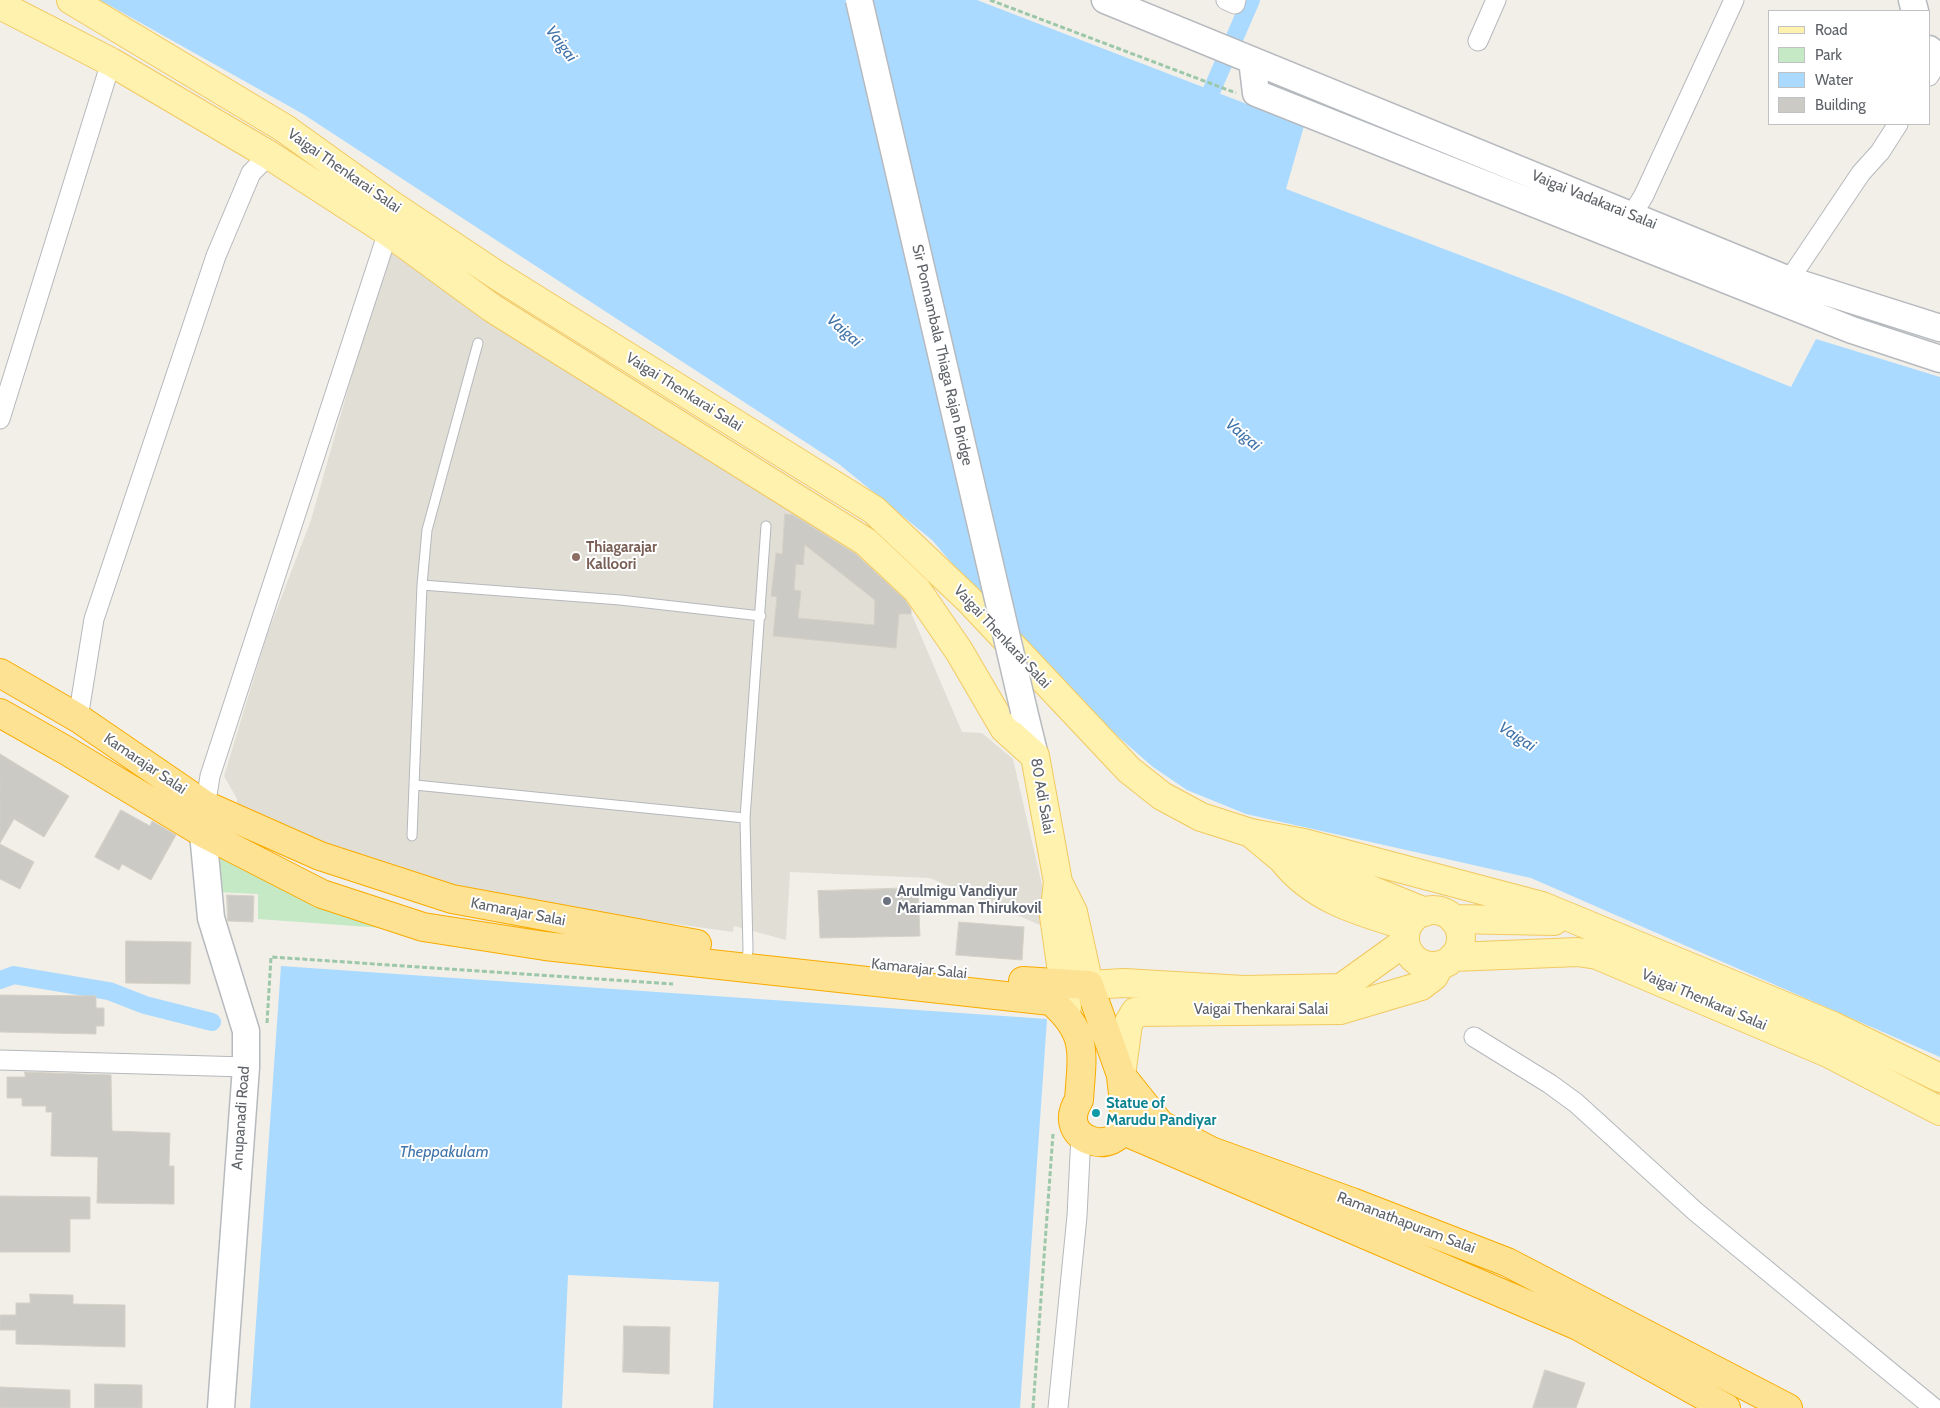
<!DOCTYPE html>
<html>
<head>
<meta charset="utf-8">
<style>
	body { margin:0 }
	#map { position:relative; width:1940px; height:1408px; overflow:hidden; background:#f1efe8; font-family:Cabin,sans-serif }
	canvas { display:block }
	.legend { position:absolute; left:1768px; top:10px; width:162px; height:115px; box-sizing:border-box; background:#fff; border:1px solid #bfc1c3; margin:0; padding:6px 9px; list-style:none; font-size:15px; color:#5f6368 }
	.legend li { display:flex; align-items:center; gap:10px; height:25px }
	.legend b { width:25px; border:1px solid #bfc1c3 }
</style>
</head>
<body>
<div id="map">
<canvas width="1940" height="1408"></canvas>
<ul class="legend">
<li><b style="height:6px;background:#fff2af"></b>Road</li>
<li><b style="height:14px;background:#c5e8c5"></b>Park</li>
<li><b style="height:14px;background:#aadaff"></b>Water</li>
<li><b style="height:14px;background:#cccac5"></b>Building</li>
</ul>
</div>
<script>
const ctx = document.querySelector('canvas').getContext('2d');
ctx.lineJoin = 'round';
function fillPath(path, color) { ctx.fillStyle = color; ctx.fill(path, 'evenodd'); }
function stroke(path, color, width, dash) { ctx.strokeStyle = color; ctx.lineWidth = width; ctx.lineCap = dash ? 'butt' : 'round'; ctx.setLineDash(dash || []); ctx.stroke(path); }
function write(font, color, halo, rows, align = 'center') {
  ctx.font = font + ' Cabin,sans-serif'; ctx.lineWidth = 4; ctx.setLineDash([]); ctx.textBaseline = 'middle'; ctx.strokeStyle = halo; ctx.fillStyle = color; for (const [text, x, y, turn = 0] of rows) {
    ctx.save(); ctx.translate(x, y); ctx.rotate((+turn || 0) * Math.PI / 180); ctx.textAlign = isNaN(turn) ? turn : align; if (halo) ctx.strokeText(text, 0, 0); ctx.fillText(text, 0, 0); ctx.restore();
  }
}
fillPath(new Path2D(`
	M390,240L793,509L903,594L962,732L982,733L1013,759L1048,911L1047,924L1040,925L930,878L790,872L786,940L734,926L733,932L618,916L439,889L351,857L237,807V799L224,776L267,635L311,520Z`), '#e1ded6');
fillPath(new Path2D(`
	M210,850L383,928L258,919V894L216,892Z`), '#c5e8c5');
fillPath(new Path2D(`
	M100,0H977L1304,126L1286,189L1565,295L1791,387L1816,339L1940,377V1057L1531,878L1246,814L1187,790L1153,767L1049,676L932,540L839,464L303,114Z
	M281,966L1047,1019L1020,1408H713L719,1282L568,1275L562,1408H250Z`), '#aadaff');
stroke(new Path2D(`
	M1204,115L1211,92L1251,0
	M0,980L14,975L109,991L145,1005L212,1022`), '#aadaff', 18);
const building = new Path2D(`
	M785,514L793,515L856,554L905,600L911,609V614H899L896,648L773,636L777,597L771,596L776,553L782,554ZM805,545L875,600L874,625L798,618L801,591L794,590L796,564L803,565Z
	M0,754L69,796L44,837L14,819L0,843Z
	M121,810L150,826L152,821L176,835L151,880L122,864L119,870L95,857Z
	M0,844L34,862L20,889L0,879Z
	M918,888L920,936L820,938L818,891Z
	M227,895L254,896L253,922L228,921Z
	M959,922L1024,927L1022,960L956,955Z
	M126,941L191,942L190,984L126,983Z
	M0,995L96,996V1008H104V1026H96V1034L0,1032Z
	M25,1072L111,1075L112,1131L170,1133L169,1166H174V1204L97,1203L98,1157L51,1156L52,1112H46V1106H22V1098H7V1077H25Z
	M0,1196L90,1197V1219H70V1252H0Z
	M30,1294L73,1295V1304L125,1305V1347L16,1344V1330H0V1315H16V1303H30Z
	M624,1326L670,1327L669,1374L623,1372Z
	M1545,1370L1585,1383L1576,1408H1533Z
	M95,1384L142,1385V1408H95Z
	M0,1387L70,1390V1408H0Z`);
fillPath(building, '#cccac5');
stroke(building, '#d6d1c6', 1);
const lane = new Path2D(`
	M422,585L620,600L761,616
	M415,785L745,818
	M412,836L422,585L427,530L478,343
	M746,966L748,950L745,818L766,526`);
const street = new Path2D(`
	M1226,0L1235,4L1236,0
	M1478,41L1496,0
	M1929,76L1940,58
	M1632,215L1644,195L1734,0
	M1789,280L1861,173L1880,152L1898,124
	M0,419L111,62
	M78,718L94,619L216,256L251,173L269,155
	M204,815L210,776L388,232
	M1474,1037L1550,1084L1576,1103L1696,1212L1934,1408
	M0,1060L246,1067
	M1058,1408L1077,1216L1081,1135`);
const secondary = new Path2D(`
	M1105,0L1789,280L1940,328
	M1912,0L1915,11
	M1929,49L1940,58
	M1252,60L1256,93L1852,330L1940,359
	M1024,711L1035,756
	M203,833L211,918L246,1031V1067L221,1408`);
const primary = new Path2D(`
	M71,0L284,128L390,204L498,276L874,510L968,599L1129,770L1162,796L1201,817L1251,833L1304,843L1542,906L1833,1026L1940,1078
	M0,5L111,62L269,155L388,232L492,308L866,542L917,590L959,651L1004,728L1035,756L1058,882L1054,916L1067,1007
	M1252,834L1282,859L1302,862L1425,912
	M1283,860C1314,900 1361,912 1407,926
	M1058,882L1073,912L1089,985L1124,983L1244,990L1341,988L1405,942
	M1405 938a28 28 0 1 1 56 0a28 28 0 1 1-56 0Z
	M1453,919L1554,921
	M1453,957L1578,952L1597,955L1828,1053L1940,1111
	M1121,1075L1128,1024L1135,1012L1340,1010L1421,986L1434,976L1439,966`);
const highway = new Path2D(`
	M0,673L78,718L205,805L320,856L452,899L697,944
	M0,713L67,751L203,833L322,894L423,927L545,946L1051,1001C1089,1034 1082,1053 1079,1100C1053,1141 1119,1159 1124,1122C1126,1108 1122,1090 1121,1075
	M1023,981L1089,985L1121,1075L1160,1124
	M1144,1116L1211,1151L1352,1202L1507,1262L1788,1408
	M1121,1130L1578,1326L1726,1408`);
stroke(lane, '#b5b8bc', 11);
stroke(street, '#b5b8bc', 21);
stroke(secondary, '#b6babf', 29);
stroke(primary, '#f2c960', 30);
stroke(highway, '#f9ab00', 30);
stroke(new Path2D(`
	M990,0L1236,93
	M267,1023L271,957L673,984
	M1033,1408L1053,1134`), '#9cc7a9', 3, [5, 2.5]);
stroke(lane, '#fff', 9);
stroke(street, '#fff', 19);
stroke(secondary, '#fff', 26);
stroke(primary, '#fff2af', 28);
stroke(highway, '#fde293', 28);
const secondaryBridge = new Path2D(`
	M859,0L1024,711`);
stroke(secondaryBridge, '#b6babf', 29, []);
stroke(secondaryBridge, '#fff', 26);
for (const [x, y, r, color] of [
	[576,557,5,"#8d6e63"],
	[887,901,5,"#6b7280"],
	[1096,1113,5,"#0f9aa8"]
]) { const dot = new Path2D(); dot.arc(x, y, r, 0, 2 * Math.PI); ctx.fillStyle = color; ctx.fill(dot); stroke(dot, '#fff', 2); }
write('15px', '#5f6368', '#fff', [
	["Vaigai Thenkarai Salai",344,171,35],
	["Vaigai Vadakarai Salai",1594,200,22],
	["Sir Ponnambala Thiaga Rajan Bridge",942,355,77],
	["Vaigai Thenkarai Salai",684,392,32],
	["Vaigai Thenkarai Salai",1002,637,47],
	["Kamarajar Salai",145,764,34],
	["80 Adi Salai",1042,796,80],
	["Kamarajar Salai",518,912,11],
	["Kamarajar Salai",919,969,6],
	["Vaigai Thenkarai Salai",1704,1000,23],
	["Vaigai Thenkarai Salai",1261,1010],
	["Anupanadi Road",241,1118,-86],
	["Ramanathapuram Salai",1406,1223,21]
]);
write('bold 15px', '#785e54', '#fff', [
	["Thiagarajar",586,548],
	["Kalloori",586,565]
], 'left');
write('bold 15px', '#5b616d', '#fff', [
	["Arulmigu Vandiyur",897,892],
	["Mariamman Thirukovil",897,909]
], 'left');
write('bold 15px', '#0d838f', '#fff', [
	["Statue of",1106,1104],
	["Marudu Pandiyar",1106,1121]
], 'left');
write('italic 16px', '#4174aa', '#fff', [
	["Vaigai",561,44,53],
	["Vaigai",844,331,41],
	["Vaigai",1243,435,40],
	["Vaigai",1517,737,33],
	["Theppakulam",444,1152]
]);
</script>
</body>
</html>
